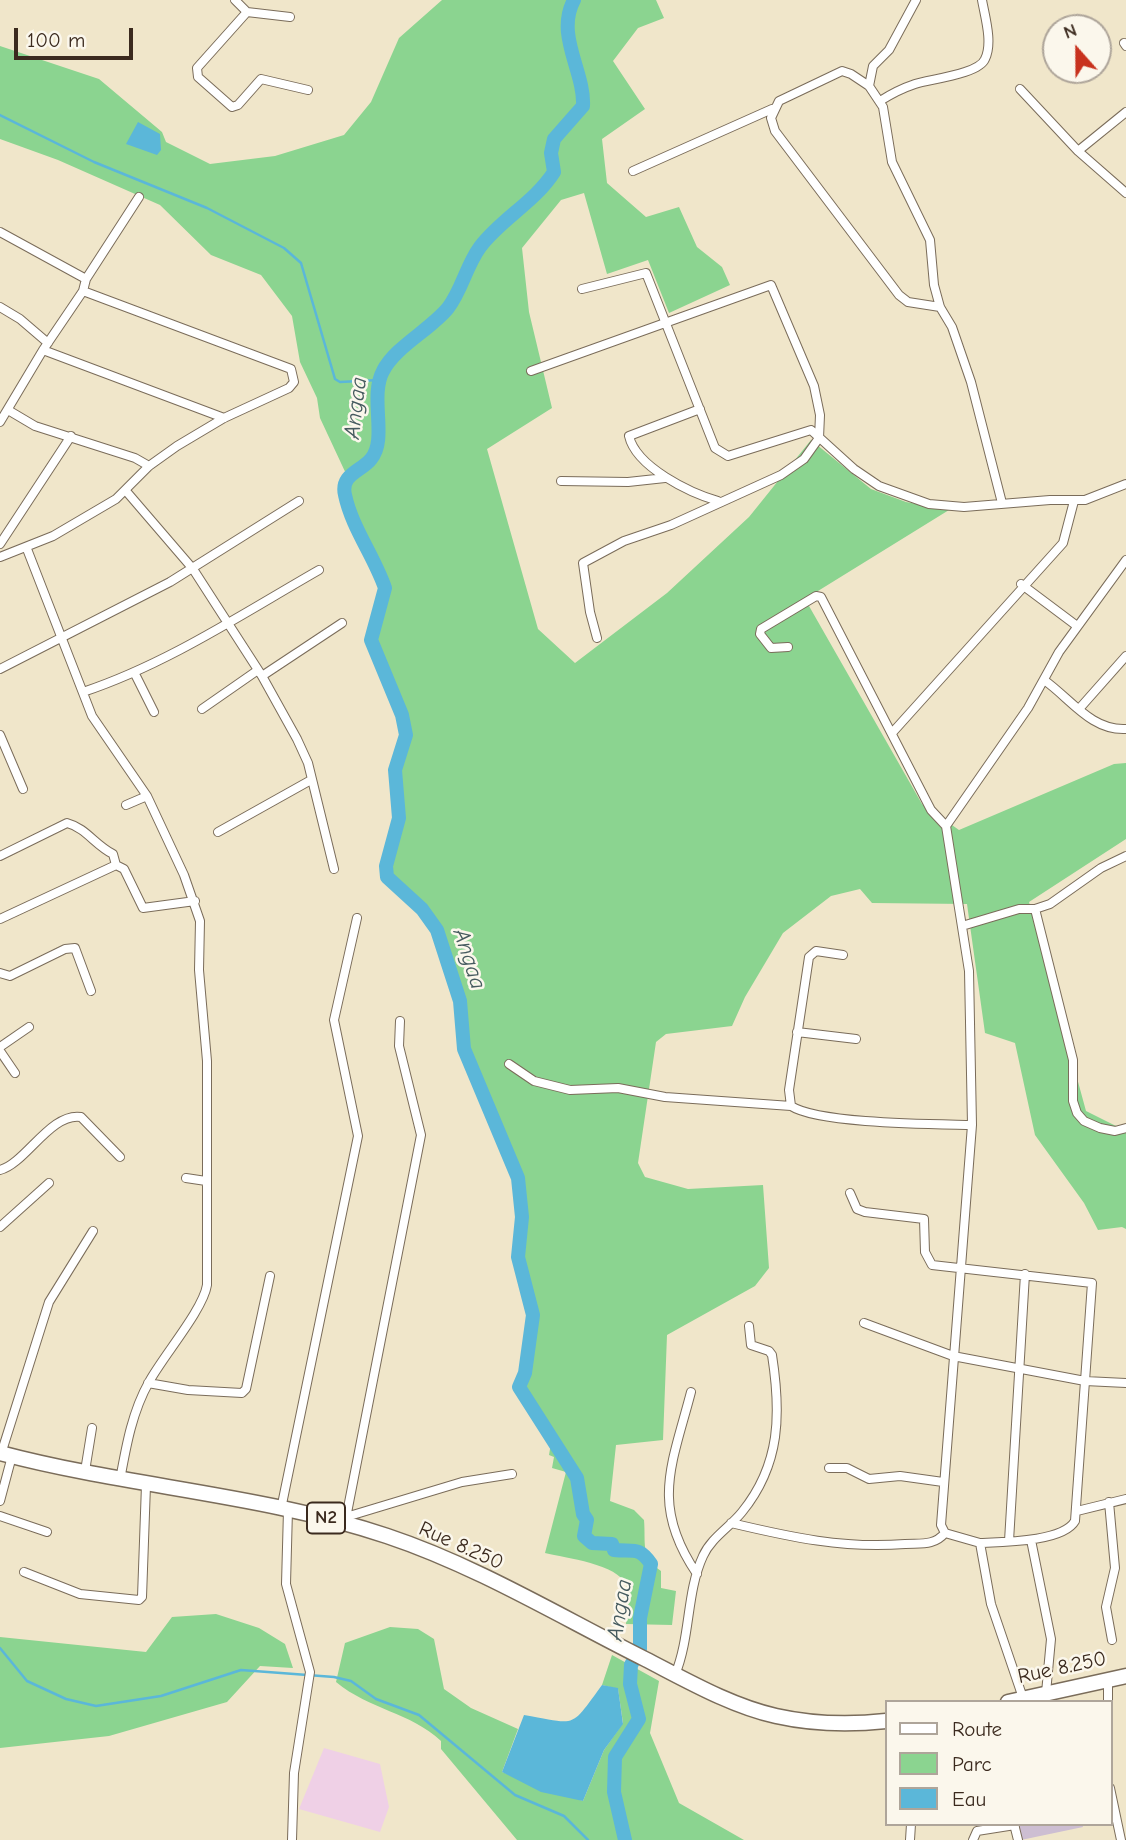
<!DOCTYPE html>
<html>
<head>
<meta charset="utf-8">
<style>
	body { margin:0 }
	#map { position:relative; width:1126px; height:1840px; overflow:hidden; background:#f0e6ca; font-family:"Comic Neue",sans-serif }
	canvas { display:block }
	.legend { position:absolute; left:885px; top:1700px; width:228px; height:126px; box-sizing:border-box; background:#fbf7ec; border:2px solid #aea59a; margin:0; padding:9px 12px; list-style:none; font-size:21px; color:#3b2a1e }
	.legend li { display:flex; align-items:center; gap:14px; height:35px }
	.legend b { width:35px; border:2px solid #aea59a }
	.north { position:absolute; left:1042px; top:14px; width:70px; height:70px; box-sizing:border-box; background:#fbf7ec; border:2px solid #aea59a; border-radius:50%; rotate:339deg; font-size:19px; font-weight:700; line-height:28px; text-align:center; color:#3b2a1e }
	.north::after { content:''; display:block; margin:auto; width:24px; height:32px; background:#c8321e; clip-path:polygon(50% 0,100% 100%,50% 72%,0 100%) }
	.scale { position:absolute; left:14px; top:28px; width:119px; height:32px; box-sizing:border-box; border:4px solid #3b2a1e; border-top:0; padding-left:9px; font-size:21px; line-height:24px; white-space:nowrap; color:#3b2a1e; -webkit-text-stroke:5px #fbf7ec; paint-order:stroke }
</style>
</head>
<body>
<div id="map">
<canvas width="1126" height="1840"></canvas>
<ul class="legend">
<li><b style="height:9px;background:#fff"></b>Route</li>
<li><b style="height:19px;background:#8bd490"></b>Parc</li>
<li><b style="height:19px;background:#5bb7d9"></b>Eau</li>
</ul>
<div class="north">N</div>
<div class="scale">100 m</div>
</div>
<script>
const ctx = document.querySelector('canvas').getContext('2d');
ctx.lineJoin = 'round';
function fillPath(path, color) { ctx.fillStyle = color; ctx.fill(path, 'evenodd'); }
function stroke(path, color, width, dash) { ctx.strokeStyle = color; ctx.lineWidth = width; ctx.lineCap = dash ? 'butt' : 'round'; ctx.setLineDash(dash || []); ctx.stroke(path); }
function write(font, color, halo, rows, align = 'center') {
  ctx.font = font + ' "Comic Neue",sans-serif'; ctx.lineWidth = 5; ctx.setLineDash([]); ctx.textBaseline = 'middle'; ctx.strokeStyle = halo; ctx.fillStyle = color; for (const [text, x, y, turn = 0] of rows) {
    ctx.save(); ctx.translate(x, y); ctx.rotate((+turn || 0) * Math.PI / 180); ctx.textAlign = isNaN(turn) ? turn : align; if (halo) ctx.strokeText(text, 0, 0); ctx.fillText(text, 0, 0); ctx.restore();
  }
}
fillPath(new Path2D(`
	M324,1748L380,1764L389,1807L380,1832L299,1809Z`), '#efd0e6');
fillPath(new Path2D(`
	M1018,1824H1082L1083,1827L1021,1840Z`), '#cdbed2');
fillPath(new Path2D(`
	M442,0H656L664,18L638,28L613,61L645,109L602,139L607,183L646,217L679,207L697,247L722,267L730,285L669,313L648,260L607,274L584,193L561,200L522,248L529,312L552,408L487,449L538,629L575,663L667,593L749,517L811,440L871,489L906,502L949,510L805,599L922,804L959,830L1114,764L1126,763V839L1029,902L1086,1111L1126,1131V1229L1122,1227L1098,1230L1084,1203L1035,1135L1015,1043L985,1033L967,904L872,903L860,889L831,896L783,933L745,997L732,1026L666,1034L656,1042L638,1163L645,1177L688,1189L763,1185L769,1268L755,1286L667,1335L663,1440L616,1445L610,1501L634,1510L644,1520C646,1543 640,1557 661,1571V1588L676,1591L672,1625L626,1624C627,1611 631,1597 626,1585C618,1564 566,1558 545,1553L566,1472L552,1468L554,1457L549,1455L551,1443L519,1387L525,1373L533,1315L518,1257L522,1217L518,1178L464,1049L460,1001L437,930L422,909L387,877L386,866L399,818L395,770L406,734L402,715L371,640L385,588L362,542L345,495L348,478L320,418L317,398L300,362L292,316L261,275L211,255L160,205L58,160L0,139V46L99,79L162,132L166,142L210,164L275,156L344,135L371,102L399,38Z
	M216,1614L259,1628L285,1644L293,1668L260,1666L227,1702L109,1736L0,1748V1637L146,1652L172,1617Z
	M390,1627L418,1629L434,1639L444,1689L471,1708L518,1729L502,1772L583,1801L604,1750L623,1723L618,1689L602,1685L612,1655L659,1681L650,1733L679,1803L744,1840H517L441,1749V1741C410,1712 370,1710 336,1682L345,1643Z`), '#8bd490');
fillPath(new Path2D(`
	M138,122L160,134L161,150L157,155L126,144Z
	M602,1685L618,1688L623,1724L604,1750L583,1801L541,1792L502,1772L524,1715C578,1724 569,1730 602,1685Z`), '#5bb7d9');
stroke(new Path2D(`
	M0,115L94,162L207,208L284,248L301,263L335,379L340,382L379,380
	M0,1648L27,1681L66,1699L96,1706L161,1696L241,1670L334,1677L351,1681L376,1699L419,1715L515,1795L564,1816L588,1840`), '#5bb7d9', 2.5);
stroke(new Path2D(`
	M574,0C555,35 585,72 583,106L554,139L551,153L554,172C535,202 501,219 480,247C466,266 462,290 448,308C430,330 395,347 383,371C369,397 388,439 371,459C362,471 340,474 345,495C352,528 374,556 385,588L371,640L402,715L406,735L395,770L399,818L386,866L387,877L422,909L437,930L460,1001L464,1049L518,1178L522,1217L518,1257L533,1315L525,1373L519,1387L577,1478L583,1514L587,1520L584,1536L592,1543L612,1544L614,1550C633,1552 639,1546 651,1564L640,1618V1649L631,1665L630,1684L639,1719L615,1757L614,1792L625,1840`), '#5bb7d9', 14);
const street = new Path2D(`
	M235,0L247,12L290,17
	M247,12L197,68L198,77L232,107L238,105L261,79L308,90
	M1124,43L1126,46
	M869,86L873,66L889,50L916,0
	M1020,89L1078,151L1126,193
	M880,101C891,94 903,88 915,84C931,79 979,74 985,59C993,43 985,17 982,0
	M1078,151L1126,112
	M633,171L772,109
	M0,232L86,279L83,291
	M86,279L139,197
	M582,289L646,273L715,448L728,456L811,430L854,469L879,486L929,504L964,507L1050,500H1085L1126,484
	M0,307L20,319L48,343
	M940,307L908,302L899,295L775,131L771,118L779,101L842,71L851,74L869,86L883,107L892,162L930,240L934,285L940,307L952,327L971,382L1002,503
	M43,350L224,418
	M531,371L771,285L814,386L820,415L819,438L804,459L781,475L671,525L624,541L583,563L590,612L597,638
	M700,409L629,436C636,467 690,493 718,501
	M8,410L35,426L135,458L149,466
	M0,422L43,350L83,291L291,369L294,382L289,388L224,418L177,446L149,466L116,499L53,536L0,557
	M561,481L628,482L665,478
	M126,491L193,569L262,676L297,739L308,763L334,869
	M0,544L71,436
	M27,549L92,716L147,796L184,875L200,921L199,970L207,1061V1285C203,1310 163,1356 149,1382C132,1412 126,1447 120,1480
	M1021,584L1077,626
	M788,647L771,648L760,634L761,629L816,596L821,597L931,810L946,826L969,971L972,1125L941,1525L945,1533L980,1543L991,1604L1023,1698
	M0,669L170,582L299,501
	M135,674L154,712
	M262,676L342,623
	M1044,680C1070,698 1091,731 1126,729
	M83,692C167,664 242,614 319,570
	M202,709L258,670
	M1079,709L1126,656
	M892,733L1063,543L1074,501
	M0,735L23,789
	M126,805L147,796
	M946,826L1028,708L1059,652L1126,560
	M218,832L311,780
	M0,856L67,823C86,828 95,845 113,854L116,865L124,869L143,908L195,901
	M1035,909L1073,1060V1101L1077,1113L1084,1121L1100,1128L1115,1131L1126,1128
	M0,919L116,865
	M962,926L1019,909H1035L1050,904L1101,868L1126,856
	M843,955L816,951L809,957L789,1090L791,1106C819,1124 934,1124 972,1125
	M0,973L10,976L65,949L75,948L91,991
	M797,1032L856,1039
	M0,1047L29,1027
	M0,1051L15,1073
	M509,1064L534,1081L570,1090L618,1088L665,1097L791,1106
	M0,1170C25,1164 51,1112 81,1117L120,1157
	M186,1178L206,1181
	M850,1193L857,1209L865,1212L924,1219L925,1252L932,1265L1092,1283L1075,1521C1063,1542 1002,1542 980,1543
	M0,1227L49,1183
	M864,1323L953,1356L1085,1381L1126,1383
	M148,1383L188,1390L242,1393L246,1389L270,1276
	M691,1392C672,1465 650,1505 697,1574
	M1,1454L49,1302L93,1231
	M829,1468H847L869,1479L900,1476L943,1482
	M85,1471L92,1428
	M0,1501L12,1456
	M1109,1502L1115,1568L1106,1607L1112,1640
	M281,1509L358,1136L334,1020L357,918
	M288,1510L286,1584L310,1672L294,1773L292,1840
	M1077,1511L1126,1499
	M0,1516L47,1532
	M346,1517L462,1482L512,1474
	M345,1523L421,1135L399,1046L400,1021
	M731,1523C790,1537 844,1549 905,1544C921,1543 934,1546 945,1533
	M1031,1540L1051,1639L1046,1693
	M1009,1541L1025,1274
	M24,1572L80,1594L139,1600L142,1597L146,1485
	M675,1675C691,1636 686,1593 703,1556C711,1538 730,1527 742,1512C781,1464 781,1413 772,1355L769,1351L751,1345L749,1326
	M1108,1680V1702
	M1110,1788L1121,1840
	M1014,1824L1018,1840
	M910,1840L911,1824
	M973,1840L977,1831L1015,1825`);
const highway = new Path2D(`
	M0,1453C128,1487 262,1494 387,1536C477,1566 561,1617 645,1659C686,1680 731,1706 776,1716C812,1724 850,1725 886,1721
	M1008,1702L1126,1676`);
stroke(street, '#7a6c5a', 10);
stroke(highway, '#7a6c5a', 17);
stroke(street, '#fff', 8);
stroke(highway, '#fff', 14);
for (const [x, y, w] of [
	[326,1518,38]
]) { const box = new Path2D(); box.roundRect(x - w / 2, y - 15.5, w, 31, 5); ctx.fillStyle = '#fbf7ec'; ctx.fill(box); stroke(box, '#3b2a1e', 2); }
write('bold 19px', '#3b2a1e', null, [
	["N2",326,1518]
]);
write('21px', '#3b2a1e', '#fbf7ec', [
	["Rue 8.250",461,1546,24],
	["Rue 8.250",1062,1668,-12]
]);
write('italic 23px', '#465b5f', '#fbf7ec', [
	["Angaa",356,408,-83],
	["Angaa",469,959,72],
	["Angaa",620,1610,-81]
]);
</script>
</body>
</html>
